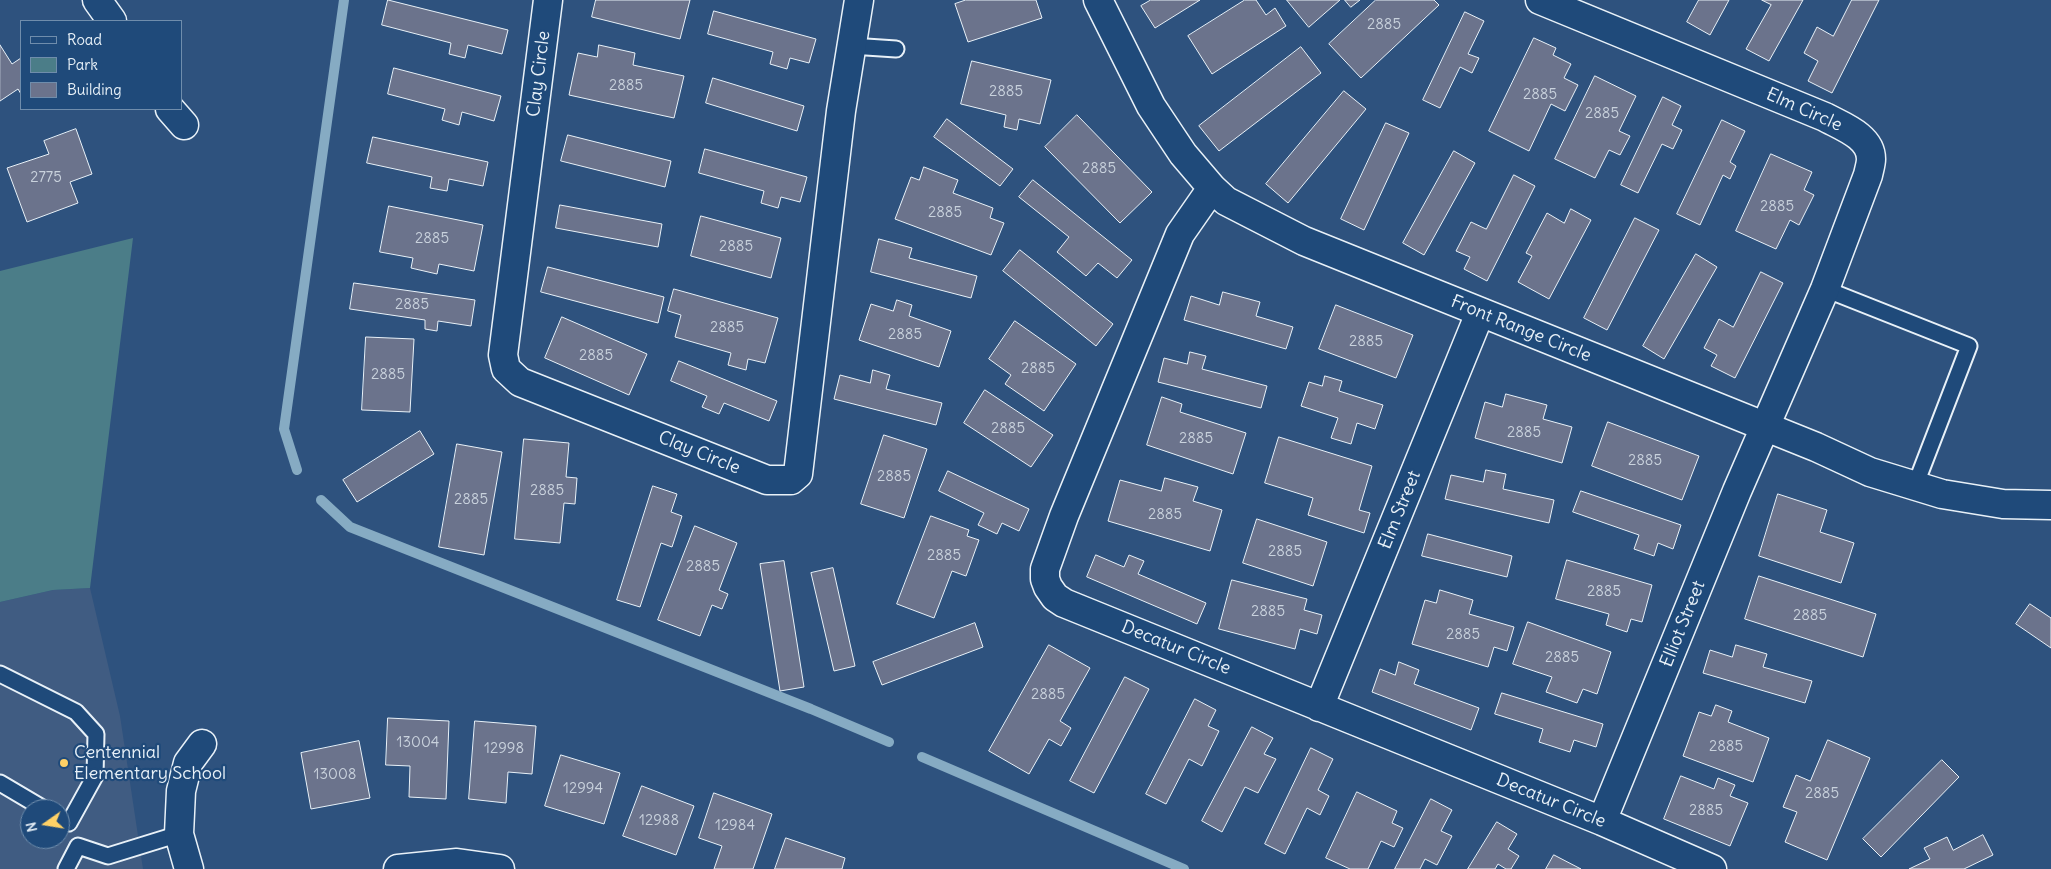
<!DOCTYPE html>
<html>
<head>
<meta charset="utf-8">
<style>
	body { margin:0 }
	#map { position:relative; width:2051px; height:869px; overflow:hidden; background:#2e527e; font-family:Delius,sans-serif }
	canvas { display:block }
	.legend { position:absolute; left:20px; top:20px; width:162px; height:90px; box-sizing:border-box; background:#1f4a7a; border:1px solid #6f8dac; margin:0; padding:6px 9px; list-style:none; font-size:15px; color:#e8f1f8 }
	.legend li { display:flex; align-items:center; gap:10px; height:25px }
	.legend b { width:25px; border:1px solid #6f8dac }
	.north { position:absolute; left:20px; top:799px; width:50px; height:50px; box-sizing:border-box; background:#1f4a7a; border:1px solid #6f8dac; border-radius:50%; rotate:257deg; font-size:14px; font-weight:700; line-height:20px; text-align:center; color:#e8f1f8 }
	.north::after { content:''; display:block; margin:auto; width:18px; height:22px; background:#ffd166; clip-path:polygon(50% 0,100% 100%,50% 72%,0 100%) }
</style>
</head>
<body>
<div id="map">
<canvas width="2051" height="869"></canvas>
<ul class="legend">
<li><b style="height:6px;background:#1f4a7a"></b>Road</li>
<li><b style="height:14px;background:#4b7d88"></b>Park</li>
<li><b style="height:14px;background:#6b738c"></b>Building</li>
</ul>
<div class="north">N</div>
</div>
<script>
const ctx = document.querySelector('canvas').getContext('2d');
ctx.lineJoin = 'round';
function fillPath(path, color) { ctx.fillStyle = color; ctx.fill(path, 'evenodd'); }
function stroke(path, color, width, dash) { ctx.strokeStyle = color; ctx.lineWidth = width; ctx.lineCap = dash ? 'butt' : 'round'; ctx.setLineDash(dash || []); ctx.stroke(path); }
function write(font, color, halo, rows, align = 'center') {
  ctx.font = font + ' Delius,sans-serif'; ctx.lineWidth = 4.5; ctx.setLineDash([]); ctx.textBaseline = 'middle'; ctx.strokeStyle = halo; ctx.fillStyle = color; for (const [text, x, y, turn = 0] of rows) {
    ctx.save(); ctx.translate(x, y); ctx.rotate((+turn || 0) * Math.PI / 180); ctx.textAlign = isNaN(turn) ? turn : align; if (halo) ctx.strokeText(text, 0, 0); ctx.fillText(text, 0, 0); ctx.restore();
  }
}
fillPath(new Path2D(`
	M90,588L120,716L143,869H0V602L53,590ZM30,809H60V839H30Z`), '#405c82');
fillPath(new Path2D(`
	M133,238L90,588L53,590L0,602V271Z`), '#4b7d88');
stroke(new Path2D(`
	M297,470L284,429L344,0
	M321,500L350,527L811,709L889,742
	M922,757L1184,869`), '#86abc3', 10);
const building = new Path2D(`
	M388,0L508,30L502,54L468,45L465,58L449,54L451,43L382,25Z
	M596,0H690L680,39L592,17Z
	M966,0H1036L1042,18L968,42L955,4Z
	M1151,0H1200L1155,28L1141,6Z
	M1245,0H1256L1266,15L1275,8L1286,26L1212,74L1188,36Z
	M1287,0H1340L1309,27Z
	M1345,0H1360L1351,7Z
	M1376,0H1434L1439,5L1361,78L1329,44Z
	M1699,0H1729L1710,35L1687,22Z
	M1762,0H1803L1769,61L1746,49L1771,5Z
	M1852,0H1879L1832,93L1808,81L1818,61L1804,53L1817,27L1833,36Z
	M714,11L816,39L809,63L790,58L787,69L770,64L773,52L708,34Z
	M1465,12L1484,21L1468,54L1479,58L1472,73L1460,67L1440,108L1423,100Z
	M1534,38L1556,48L1553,55L1571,64L1564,78L1578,85L1565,111L1551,104L1529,151L1489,131Z
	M0,45L12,64L21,58V94L18,89L0,101Z
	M599,45L635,53L633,65L684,76L674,118L569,95L578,53L597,57Z
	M1301,47L1321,73L1219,151L1199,126Z
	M972,61L1051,80L1040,124L1019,119L1017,130L1004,127L1006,115L961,104Z
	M394,68L501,96L494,121L462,112L459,125L442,120L445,109L388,94Z
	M1595,76L1636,96L1619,131L1630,136L1620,155L1609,150L1595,178L1555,159Z
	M713,78L804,106L797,131L706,103Z
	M1344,91L1366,109L1288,203L1266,184Z
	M1663,97L1681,106L1672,125L1682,130L1673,149L1662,144L1638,193L1621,185Z
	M1077,115L1152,192L1120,223L1045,147Z
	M947,119L1013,169L1000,186L934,137Z
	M1722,120L1745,131L1730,162L1736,166L1730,179L1723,175L1700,225L1677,214Z
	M1386,123L1409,133L1364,230L1341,219Z
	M76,129L92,174L70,182L78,203L27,222L7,168L49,154L44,141Z
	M568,135L671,161L665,187L561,161Z
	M373,137L488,162L483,186L449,179L447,191L430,188L432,177L367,163Z
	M705,149L807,177L800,202L781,197L778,208L761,203L764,191L699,173Z
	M1454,151L1475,163L1424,255L1403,243Z
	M1771,154L1812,172L1804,190L1814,195L1799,225L1790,220L1776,249L1736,231Z
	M924,167L958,180L953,193L993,208L990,218L1004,223L991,255L895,219L911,177L919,180Z
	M1514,175L1535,186L1487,281L1464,269L1470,257L1456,251L1471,222L1486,229Z
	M1033,180L1132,260L1117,278L1098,263L1086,276L1057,252L1069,237L1019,197Z
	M560,205L662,224L658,247L556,228Z
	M389,206L483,225L474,271L439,264L437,274L411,268L413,258L380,252Z
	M1571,209L1591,220L1549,299L1518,282L1532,256L1526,253L1547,213L1564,223Z
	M701,216L781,238L771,278L691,256Z
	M1635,218L1659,230L1607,330L1584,318Z
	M879,239L912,248L909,258L977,276L971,298L871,272Z
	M1020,250L1113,324L1096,346L1003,271Z
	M1696,254L1717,267L1664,359L1643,346Z
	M548,267L664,297L658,323L541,292Z
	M1761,272L1783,283L1735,378L1711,366L1717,355L1704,348L1719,319L1733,327Z
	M354,283L475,300L471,326L438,321L437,331L425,329V320L350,309Z
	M674,289L778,318L765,363L748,359L746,370L728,365L731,353L675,337L681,315L668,311Z
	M1223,292L1260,302L1256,316L1293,327L1286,349L1184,320L1191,296L1219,305Z
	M897,300L912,305L909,316L951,331L939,367L859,340L871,304L893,311Z
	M1336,305L1413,335L1396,378L1319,349Z
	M562,317L647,354L629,395L545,358Z
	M1015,321L1076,364L1044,411L1005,384L1011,375L989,359Z
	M366,337L414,339L410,412L362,410Z
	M1190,352L1206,356L1202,369L1267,386L1261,408L1158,382L1164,358L1187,364Z
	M679,361L777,401L769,421L724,403L719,414L702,407L707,396L671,381Z
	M873,370L890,375L886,389L942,403L936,425L834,399L840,375L870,383Z
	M1325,376L1342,381L1339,391L1383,405L1375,429L1357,423L1351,444L1331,438L1338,418L1301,406L1309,382L1322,386Z
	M985,390L1053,435L1031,467L964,423Z
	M1506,394L1547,405L1543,419L1572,427L1562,463L1475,438L1485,402L1502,407Z
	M1162,397L1182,404L1180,412L1246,433L1233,474L1147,445Z
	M1608,422L1699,456L1682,500L1592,466Z
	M420,431L434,454L357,502L343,480Z
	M884,435L927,449L904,518L861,504Z
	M1279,437L1372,466L1359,510L1370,513L1364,533L1308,515L1313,498L1265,483Z
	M524,439L569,443L566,477L577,478L575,504L564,503L560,543L515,539Z
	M457,444L502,452L484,555L439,547Z
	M1486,470L1506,474L1503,489L1554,500L1549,523L1445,499L1451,475L1483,482Z
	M948,471L1029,509L1019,531L1002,523L997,534L978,525L984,513L939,491Z
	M1165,478L1198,487L1193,501L1222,510L1210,551L1108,521L1120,480L1161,491Z
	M653,486L677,494L671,512L682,516L672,547L661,543L640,607L617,600Z
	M1581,491L1681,525L1673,549L1658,543L1654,556L1634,549L1639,535L1573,512Z
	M1778,494L1827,510L1820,532L1854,543L1841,583L1759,556Z
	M931,516L969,530L967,536L979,540L966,576L952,571L934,618L897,604Z
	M1257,519L1327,542L1313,586L1243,563Z
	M695,526L737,543L719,590L728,594L722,609L712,605L700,636L658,620Z
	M1428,534L1512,556L1507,577L1422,556Z
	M1096,555L1124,567L1129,555L1144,561L1138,574L1206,603L1197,624L1087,577Z
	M1567,560L1652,585L1642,622L1631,619L1627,632L1606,625L1609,614L1556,599Z
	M784,561L804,687L780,691L760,564Z
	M833,568L855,666L834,671L811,573Z
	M1759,576L1876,614L1863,657L1745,619Z
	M1232,580L1307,599L1304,610L1322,615L1317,634L1300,629L1295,649L1219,629Z
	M1440,590L1473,600L1469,614L1514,627L1507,651L1494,647L1488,667L1412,644L1425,600L1436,603Z
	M2030,604L2051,618V648L2016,624Z
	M1528,622L1611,652L1597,694L1583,689L1577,703L1546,692L1552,677L1513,664Z
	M975,623L983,647L882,685L873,662Z
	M1049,645L1090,668L1060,721L1071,728L1061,746L1049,739L1029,774L989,751Z
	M1736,645L1767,654L1763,667L1812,681L1805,703L1703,673L1710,650L1732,657Z
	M1399,662L1419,670L1414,684L1479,708L1471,730L1372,692L1380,669L1395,675Z
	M1125,677L1149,689L1094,793L1070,781Z
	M1502,693L1603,724L1596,747L1574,740L1570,752L1539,742L1543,729L1495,714Z
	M1195,699L1216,710L1208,726L1219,731L1202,766L1189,759L1166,804L1146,794Z
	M1716,705L1732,711L1728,722L1769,738L1753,782L1683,756L1699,712L1711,716Z
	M388,718L449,721L446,799L409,797L410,766L386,765Z
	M475,721L536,726L532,774L508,772L506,803L469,799Z
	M1252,727L1273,738L1264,754L1276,759L1258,793L1245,787L1222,832L1202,821Z
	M1828,740L1870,758L1827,860L1785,842L1797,812L1783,807L1796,775L1810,781Z
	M359,741L370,798L311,809L301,753Z
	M1311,748L1333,759L1318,790L1329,796L1320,815L1307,808L1285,854L1265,844Z
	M561,755L620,773L604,824L545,806Z
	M1942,760L1959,777L1881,857L1863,839Z
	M1681,776L1714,789L1718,778L1735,785L1730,796L1748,803L1730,846L1664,819Z
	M642,786L694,806L676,855L623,836Z
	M1357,792L1397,811L1392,823L1403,828L1394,847L1381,841L1368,869H1350L1326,858Z
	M714,793L772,814L753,869H714L722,846L699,838Z
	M1431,799L1452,810L1441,831L1452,836L1437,865L1425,859L1420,869H1395Z
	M1497,822L1517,834L1508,849L1519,856L1511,869H1506L1498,864L1495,869H1468Z
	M1983,835L1993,855L1964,869H1909L1930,859L1924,848L1947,837L1953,850Z
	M786,838L845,858L842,869H775Z
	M1554,855L1581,869H1546Z`);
fillPath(building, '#6b738c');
stroke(building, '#e8f1f8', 1);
const service = new Path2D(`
	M851,46L896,49
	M1825,289L1969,346L1915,486
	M0,674L76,712L96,734L95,776L69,823
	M0,783L44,809
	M66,869L78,846L108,856L179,834`);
const minor = new Path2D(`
	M97,0L112,21
	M548,0L503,355L506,369L520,382L767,480H791L798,474L841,111L859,0
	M1098,0L1151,106L1183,154L1212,188L1226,201L1304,241L1816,447L1870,472L1942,494L2003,504L2051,505
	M1540,0L1825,117C1841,126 1871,136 1871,159C1871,164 1869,170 1868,175L1825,289L1737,491L1602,821
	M170,109L184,125
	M1212,188L1180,234L1064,516L1045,569V579L1048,587L1055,597L1064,603L1602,821L1712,869
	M1319,707L1480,313
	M189,869L179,834L181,791L188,763L202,744
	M398,869L457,863L500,869`);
stroke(service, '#e8f1f8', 19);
stroke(minor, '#e8f1f8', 31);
stroke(service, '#1f4a7a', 15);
stroke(minor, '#1f4a7a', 28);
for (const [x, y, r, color] of [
	[64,763,5,"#ffd166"]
]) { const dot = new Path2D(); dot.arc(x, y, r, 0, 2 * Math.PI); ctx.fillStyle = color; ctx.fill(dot); stroke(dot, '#1f4a7a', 2); }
write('15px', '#c9d2dd', null, [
	["2885",1384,25],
	["2885",626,86],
	["2885",1006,92],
	["2885",1540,95],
	["2885",1602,114],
	["2885",1099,169],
	["2775",46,178],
	["2885",1777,207],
	["2885",945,213],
	["2885",432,239],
	["2885",736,247],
	["2885",412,305],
	["2885",727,328],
	["2885",905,335],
	["2885",1366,342],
	["2885",596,356],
	["2885",1038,369],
	["2885",388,375],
	["2885",1008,429],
	["2885",1524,433],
	["2885",1196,439],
	["2885",1645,461],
	["2885",894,477],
	["2885",547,491],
	["2885",471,500],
	["2885",1165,515],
	["2885",1285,552],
	["2885",944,556],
	["2885",703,567],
	["2885",1604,592],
	["2885",1268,612],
	["2885",1810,616],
	["2885",1463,635],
	["2885",1562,658],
	["2885",1048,695],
	["13004",418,743],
	["2885",1726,747],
	["12998",504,749],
	["13008",335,775],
	["12994",583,789],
	["2885",1822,794],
	["2885",1706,811],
	["12988",659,821],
	["12984",735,826]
]);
write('18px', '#e8f1f8', '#1f4a7a', [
	["Clay Circle",539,74,-83],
	["Elm Circle",1804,110,24],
	["Front Range Circle",1521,329,22],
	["Clay Circle",699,453,22],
	["Elm Street",1400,510,-68],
	["Elliot Street",1683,624,-68],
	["Decatur Circle",1176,648,22],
	["Decatur Circle",1551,801,22]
]);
write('18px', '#e8f1f8', '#1f4a7a', [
	["Centennial",74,753],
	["Elementary School",74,774]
], 'left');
</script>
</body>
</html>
